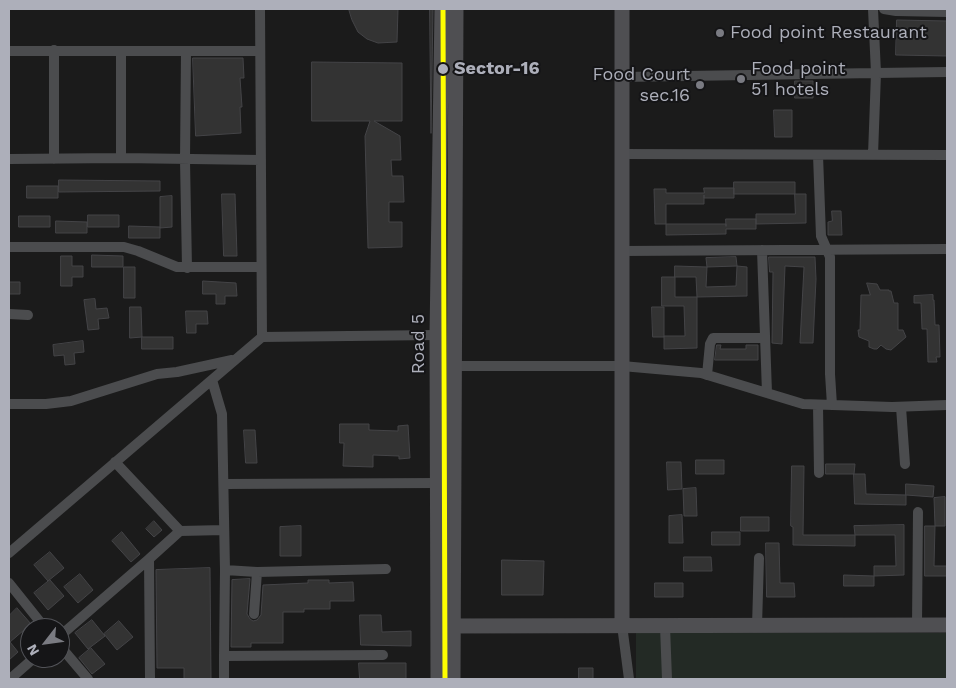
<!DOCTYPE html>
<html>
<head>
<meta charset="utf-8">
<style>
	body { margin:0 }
	#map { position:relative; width:956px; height:688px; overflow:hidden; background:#1b1b1b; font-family:"Work Sans",sans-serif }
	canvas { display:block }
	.frame { position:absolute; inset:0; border:10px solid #adafba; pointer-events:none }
	.north { position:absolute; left:20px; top:618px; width:50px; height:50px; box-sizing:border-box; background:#151517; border:1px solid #525358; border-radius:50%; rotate:240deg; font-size:14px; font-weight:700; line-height:20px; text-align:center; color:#adafba }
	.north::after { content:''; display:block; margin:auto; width:18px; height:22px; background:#7a7b82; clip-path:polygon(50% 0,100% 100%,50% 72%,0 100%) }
</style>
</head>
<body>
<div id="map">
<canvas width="956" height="688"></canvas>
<div class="frame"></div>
<div class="north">N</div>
</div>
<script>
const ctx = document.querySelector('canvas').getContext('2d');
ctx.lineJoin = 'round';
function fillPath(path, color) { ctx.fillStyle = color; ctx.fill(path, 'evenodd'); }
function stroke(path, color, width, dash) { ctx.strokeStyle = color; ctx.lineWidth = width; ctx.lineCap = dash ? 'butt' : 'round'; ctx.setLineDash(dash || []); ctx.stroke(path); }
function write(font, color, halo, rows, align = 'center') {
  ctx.font = font + ' "Work Sans",sans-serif'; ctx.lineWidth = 4; ctx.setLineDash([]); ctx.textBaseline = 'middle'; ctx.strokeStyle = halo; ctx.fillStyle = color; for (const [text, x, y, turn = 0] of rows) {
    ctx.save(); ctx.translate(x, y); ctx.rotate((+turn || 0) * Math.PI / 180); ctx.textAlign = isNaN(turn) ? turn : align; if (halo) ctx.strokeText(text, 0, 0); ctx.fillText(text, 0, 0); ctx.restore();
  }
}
fillPath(new Path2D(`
	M636,633H947V679H636Z`), '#232a25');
const building = new Path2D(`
	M349,9H398L397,42L378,43L367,39L358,32L352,20Z
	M430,9H433L431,133Z
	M897,20L947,21V56L896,55Z
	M193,58H243L244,78H240L242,107H240L241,133L196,136Z
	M312,62L402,63V121H374L400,136L401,160H391L392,176H403L404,202H389V222H402V247L368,248L365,136L370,121H312Z
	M795,81H813V98H795Z
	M774,110H792V137H775Z
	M59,180L160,181V191L59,192Z
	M734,182H795V194H734Z
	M27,186H58V198H27Z
	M704,188H734V198H704V195V204H666V224H655L654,189H666V193H704Z
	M222,194H235L237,256H224Z
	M795,194H806V223L756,224V214H795Z
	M172,196V227L160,228V197Z
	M832,211H841L842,235H828V222L832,221Z
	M88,215H119V227H88Z
	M19,216H50V227H19Z
	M726,219H756V229H726V234L666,235V224H726V226Z
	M56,221L87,222V233H56Z
	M129,226L160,227V238H129Z
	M92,255L123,256V267H92Z
	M61,256H72V266H83V277H72V286H61Z
	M736,257L737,266L707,267L706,258Z
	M769,257H815L816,279L813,343H800L804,267L785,266L782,344L772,343L773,272H770Z
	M675,266L707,267L706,287L736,286L737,266L747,267V296L697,297L696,277H675Z
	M124,267H135V298H124Z
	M662,277H675V297H697V348L664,349V336H685L684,306H662Z
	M203,281L236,283L237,296H225V304H216V294H203Z
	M9,282H20V294H9Z
	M867,283L877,284L880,290H889V291H891L894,303H898V330H903L906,337L891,350L886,349L881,345L877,349H874L869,347V341L859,337L858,330H860L861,295H870Z
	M933,295V300H934L935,325H939L940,357H936L937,362H928L927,329H922L921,303H914V296Z
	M95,299L96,309L107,308L109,318L98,319L99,329L88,330L84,300Z
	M130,307H141L142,337L130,338Z
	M652,307H664V337H653Z
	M186,311H207L208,324H196V333H187Z
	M142,337H173V349H142Z
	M83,341L84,352L74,353L75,364L65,365L64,355L54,356L53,345Z
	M717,345H721L720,349H746V345H758V360H715Z
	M340,424H369V430L398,431V426L408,425L410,458L399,459V456L373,455V467L343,466L344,443H340Z
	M244,430H255L257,463H246Z
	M696,460H724V474H696Z
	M667,462H681L682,489L668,490Z
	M826,464H855L854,474H826Z
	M792,466H804L803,535H855V546L793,545V527L791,526Z
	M854,474H865L866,494L906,495V505L855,504Z
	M906,484L934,486L933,497L906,495Z
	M696,488L697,516H684L683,489Z
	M945,497V526H935L934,498Z
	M682,515L683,543H669V516Z
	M741,517H769V531H741Z
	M154,521L162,530L154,537L146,529Z
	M904,525V575L874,576V566H896L895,535H855L854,526Z
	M301,526V556H280V527Z
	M925,526H935L934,566H947V576H925Z
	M122,532L140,554L131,562L112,541Z
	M712,532H740V545H712Z
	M766,543H779L780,583H794L795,597H767Z
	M50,552L64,568L48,581L34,565Z
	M684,557H711L712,571H684Z
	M502,560L544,561L543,595H502Z
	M210,568L211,679H184V668H157L156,570Z
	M80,574L93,590L78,603L64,587Z
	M844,575L874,576V586H844Z
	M250,579L247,614L250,619L253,621L257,620L261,615L263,585L308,583V580H329V583L353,582L354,601H330V609H304V612H283V643H251V647H231L232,580Z
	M50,580L64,596L48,610L34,593Z
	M655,583H683V597H655Z
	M17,608L31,624L10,642L18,652L9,660V616Z
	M360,615H381L382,632L411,631V646L361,645Z
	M92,620L105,636L88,649L75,633Z
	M119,621L133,637L117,650L104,634Z
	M91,648L105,664L92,674L79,658Z
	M359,663H406V679H360Z
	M579,668H593V679H579Z`);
fillPath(building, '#333');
stroke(building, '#444447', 1);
stroke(new Path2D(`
	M260,9L262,337
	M884,9L896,11L947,12
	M54,50V159
	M9,51H260
	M121,51V158
	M186,51L185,160L187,268
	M622,77L876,73L873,9
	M622,154L947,155
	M818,155L821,236L830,257V374L832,405
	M873,155L876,73L947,72
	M9,159L121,158L261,160
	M9,247H124L138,251L177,267H261
	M762,250L767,393
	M622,251L947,249
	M9,314L28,315
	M454,366H622L701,373L803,404L892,407L947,405
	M707,375L710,344L713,338H765
	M212,380L222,414L225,570
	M9,404H46L71,401L157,374L177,372L232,360
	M818,405L819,473
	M901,407L905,464
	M115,462L180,531
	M224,484L438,483
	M9,553L262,337L437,335
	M9,583L45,628
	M254,614L257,572
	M622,625L629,679
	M917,625L918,512
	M665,626L667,679
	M757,626L759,558
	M60,636L149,559
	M60,646L88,679
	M224,656L225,570L257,572L386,569
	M10,679L34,658
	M150,679L149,559L180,531L224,530
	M224,679V656L383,655`), '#4b4c4e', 10);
stroke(new Path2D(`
	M622,9V625
	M444,626L947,625
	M438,679L437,335L442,9
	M453,679L456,9`), '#4f4f52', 15);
stroke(new Path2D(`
	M443,9L445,679`), '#ff0', 5);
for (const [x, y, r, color] of [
	[720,33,5,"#7a7b82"],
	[443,69,6,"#adafba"],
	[741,79,5,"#7a7b82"],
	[700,85,5,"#7a7b82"]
]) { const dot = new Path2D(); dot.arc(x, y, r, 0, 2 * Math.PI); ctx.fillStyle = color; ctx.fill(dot); stroke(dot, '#151517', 2); }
write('18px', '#adafba', '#151517', [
	["Food point Restaurant",730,33],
	["Food point",751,69],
	["51 hotels",751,90],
	["Food Court",690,75,"right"],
	["sec.16",690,96,"right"]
], 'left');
write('bold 18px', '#adafba', '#151517', [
	["Sector-16",454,69]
], 'left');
write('18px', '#adafba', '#151517', [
	["Road 5",419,344,-90]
]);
</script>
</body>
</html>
